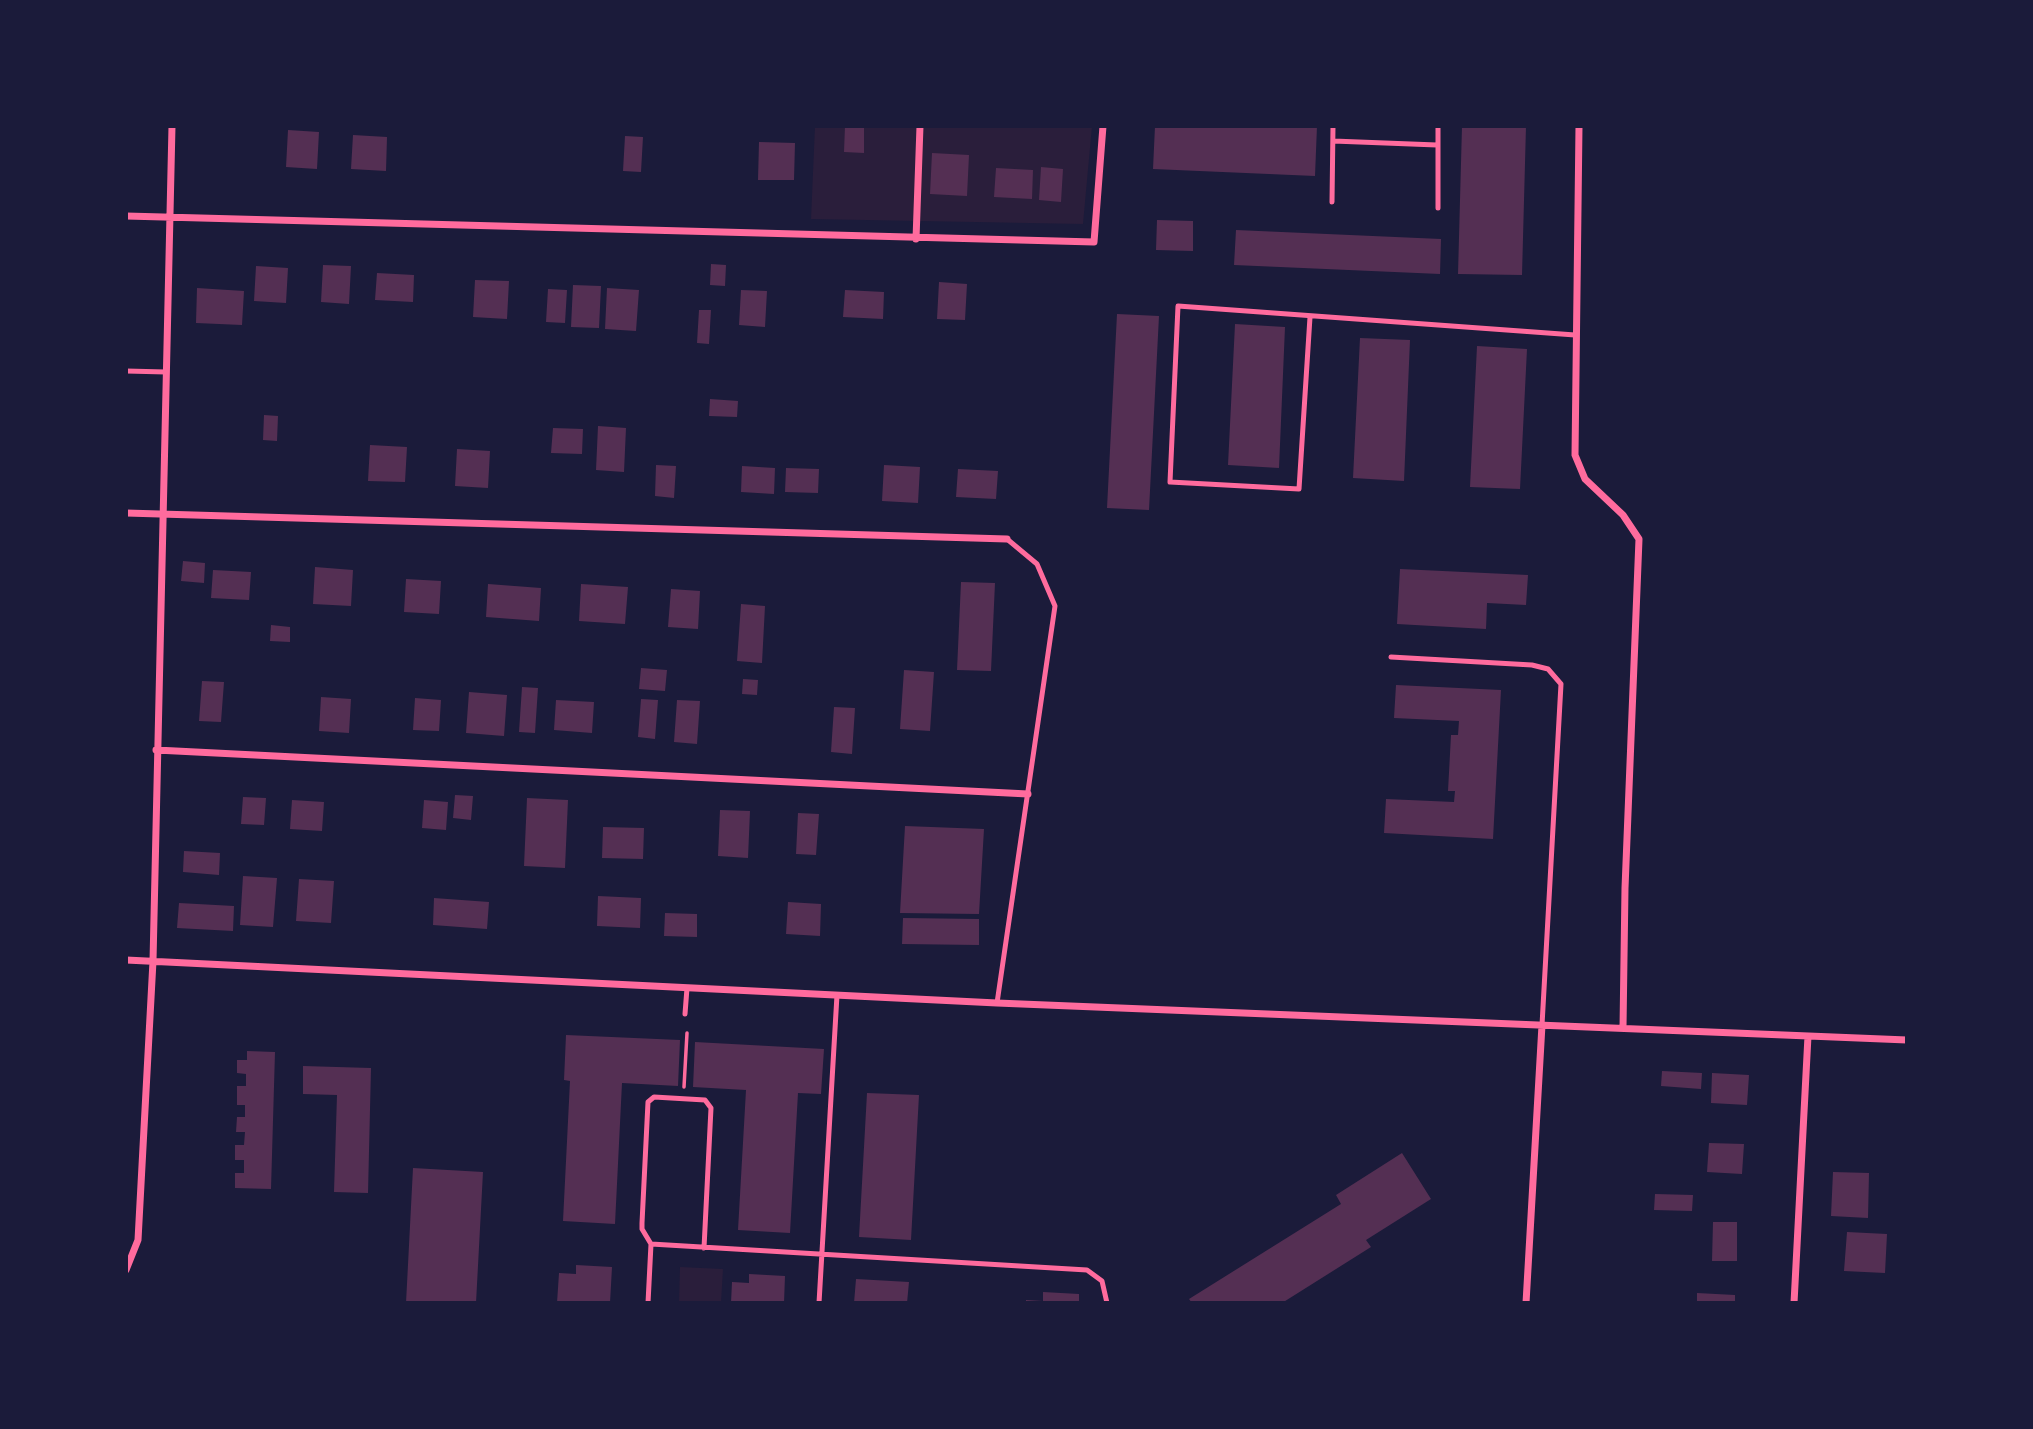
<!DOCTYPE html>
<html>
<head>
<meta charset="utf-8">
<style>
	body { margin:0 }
	#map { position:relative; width:2033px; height:1429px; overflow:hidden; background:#1b1b3a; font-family:"IBM Plex Sans",sans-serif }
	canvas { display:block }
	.frame { position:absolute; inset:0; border:128px solid #1b1b3a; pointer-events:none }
</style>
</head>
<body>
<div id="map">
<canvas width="2033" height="1429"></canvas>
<div class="frame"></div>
</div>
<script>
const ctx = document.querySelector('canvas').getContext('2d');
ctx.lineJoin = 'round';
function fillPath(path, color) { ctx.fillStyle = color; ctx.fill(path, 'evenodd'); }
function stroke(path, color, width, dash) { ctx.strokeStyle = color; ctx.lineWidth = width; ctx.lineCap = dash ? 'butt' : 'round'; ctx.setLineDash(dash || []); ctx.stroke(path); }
fillPath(new Path2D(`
	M815,126H1092L1083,224L811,219Z
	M680,1267L723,1269L721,1303H679Z`), '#2a1e3b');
fillPath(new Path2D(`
	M845,126H864V153L844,152Z
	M1155,126H1317L1315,176L1153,169Z
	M1462,126H1526L1522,275L1458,274Z
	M288,130L319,132L317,169L286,167Z
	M353,135L387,137L386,171L351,169Z
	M625,136L643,137L641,172L623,171Z
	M759,142L795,143L794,180H758Z
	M932,153L969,155L967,196L930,194Z
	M1041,167L1063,169L1061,202L1039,200Z
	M996,168L1033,170L1032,199L994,197Z
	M1157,220L1193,221V251L1156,250Z
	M1236,230L1441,239L1440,274L1234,265Z
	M711,264L726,265L725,286L710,285Z
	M323,265L351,266L349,304L321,302Z
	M256,266L288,268L286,303L254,301Z
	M377,273L414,275L413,302L375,300Z
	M475,280L509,281L507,319L473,317Z
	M939,282L967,284L965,320L937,319Z
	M573,285L601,286L599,328L571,327Z
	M197,288L244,291L242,325L196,323Z
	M607,288L639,290L636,331L605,329Z
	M548,289L567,290L565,323L546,322Z
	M741,290L767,291L765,327L739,325Z
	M845,290L884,292L883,319L843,317Z
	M699,310H711L709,344L697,343Z
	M1117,314L1159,316L1149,510L1107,508Z
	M1235,324L1285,327L1279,468L1228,465Z
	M1360,338L1410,340L1404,481L1353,478Z
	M1477,346L1527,349L1520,489L1470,487Z
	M710,399L738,401L737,417L709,416Z
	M264,415L278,416L277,441L263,440Z
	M598,426L626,428L624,472L596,470Z
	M553,428L583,429L582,454L551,453Z
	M370,445L407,447L405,482L368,481Z
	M457,449L490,451L488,488L455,486Z
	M656,465L676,466L674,498L655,496Z
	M884,465L920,467L918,503L882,501Z
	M742,466L775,468L774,494L741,492Z
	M786,468L819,469L818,493L785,492Z
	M958,469L998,471L996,499L956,497Z
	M183,561L205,563L204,583L181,581Z
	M315,567L353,570L351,606L313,604Z
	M1400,569L1528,575L1526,605L1487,603L1486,629L1397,624Z
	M213,570L251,572L249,600L211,598Z
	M406,579L441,581L439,614L404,612Z
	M961,582L995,583L991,671L957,670Z
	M488,584L541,588L539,621L486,617Z
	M581,584L628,587L625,624L579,621Z
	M671,589L700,591L698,629L668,627Z
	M741,604L765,606L762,663L737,661Z
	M271,625L290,627V642L270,641Z
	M641,668L667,670L665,691L639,689Z
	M904,670L934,672L930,731L900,729Z
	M743,679L758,680L757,695L742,694Z
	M202,681L224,682L221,722L199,721Z
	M1396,685L1501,690L1493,839L1384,833L1386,799L1454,802L1455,791H1448L1451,735H1458L1459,721L1394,718Z
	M522,687L538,688L535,733L519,732Z
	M469,692L507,695L504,736L466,733Z
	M321,697L351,699L349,733L319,731Z
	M415,698L441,700L439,731L413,730Z
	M641,699L658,700L655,739L638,737Z
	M556,700L594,702L592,733L554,730Z
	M677,700L700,701L697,744L674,742Z
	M834,707L855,708L852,754L831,752Z
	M455,795L473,796L471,820L453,818Z
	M243,797L266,798L264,825L241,824Z
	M527,798L568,800L565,868L524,866Z
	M292,800L324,802L322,831L290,829Z
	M424,800L448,802L446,830L422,828Z
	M720,810L750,811L748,858L718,856Z
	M798,813L819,814L816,855L796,854Z
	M905,826L984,829L979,914L900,913Z
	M603,827L644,828L643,859L602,858Z
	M184,851L220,853L219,875L183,872Z
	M243,876L277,878L273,927L240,925Z
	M299,879L334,881L331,923L296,921Z
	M598,896L641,898L640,928L597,926Z
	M434,898L489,902L487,929L433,925Z
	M788,902L821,904L820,936L786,934Z
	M179,903L234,906L233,931L177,928Z
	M665,913L697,914V937L664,936Z
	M903,918L979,919V945L902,944Z
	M566,1035L680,1040L678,1086L622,1083L615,1224L563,1221L570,1081L564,1080Z
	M695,1042L824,1049L821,1094L798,1093L790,1233L738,1230L746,1090L693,1087Z
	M247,1051L275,1052L271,1189L235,1188V1173H244V1160H235V1145H244L245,1132H236L237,1117H245V1105H237V1086H246V1074L237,1073V1060H247Z
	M303,1066L371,1068L368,1193L334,1192L337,1095L303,1094Z
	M1662,1071L1702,1073L1701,1089L1661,1086Z
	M1712,1073L1749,1075L1747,1105L1711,1103Z
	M867,1093L919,1095L911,1240L859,1237Z
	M1709,1143L1744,1144L1742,1174L1707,1172Z
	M1402,1153L1431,1199L1366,1240L1371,1247L1282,1303H1192L1189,1299L1341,1204L1336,1195Z
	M413,1168L483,1172L476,1303H406Z
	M1833,1172L1869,1173L1868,1218L1831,1216Z
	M1655,1194L1693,1195L1692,1211L1654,1210Z
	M1713,1222H1737V1261H1712Z
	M1847,1232L1887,1234L1885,1273L1844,1271Z
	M576,1265L612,1267L610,1303H557L559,1273L576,1274Z
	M749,1274L785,1276L784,1303H731L732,1282L749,1283Z
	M856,1279L909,1282L907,1303H854Z
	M1043,1292L1079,1294V1303H1026V1300L1043,1301Z
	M1697,1293L1735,1295V1303H1697Z`), '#542f53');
stroke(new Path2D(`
	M684,1087L687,1033`), '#ff6b9d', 3.5);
stroke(new Path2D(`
	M1333,141L1437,145
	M1332,202L1333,126
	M1438,208V126
	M1310,317L1299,489L1170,482L1178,306L1575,335
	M126,371L166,372
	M1391,657L1532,665L1548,669L1561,684L1542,1025
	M997,1003L1055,606L1037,564L1007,539
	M685,1014L687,988
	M651,1244L1087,1270L1102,1281L1107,1303
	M648,1303L651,1244L642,1229V1223L648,1102L654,1097L705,1100L711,1108L704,1248
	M819,1303L837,995`), '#ff6b9d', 5);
stroke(new Path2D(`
	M1579,126L1575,455L1585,479L1623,515L1639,539L1625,888L1623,1028
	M126,216L1094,242L1103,126
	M916,239L920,126
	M126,513L1007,539
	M156,750L1028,794
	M126,960L997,1003L1907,1040
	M126,1270L138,1240L153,961L172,126
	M1526,1303L1542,1025
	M1794,1303L1808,1036`), '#ff6b9d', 7);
</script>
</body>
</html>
